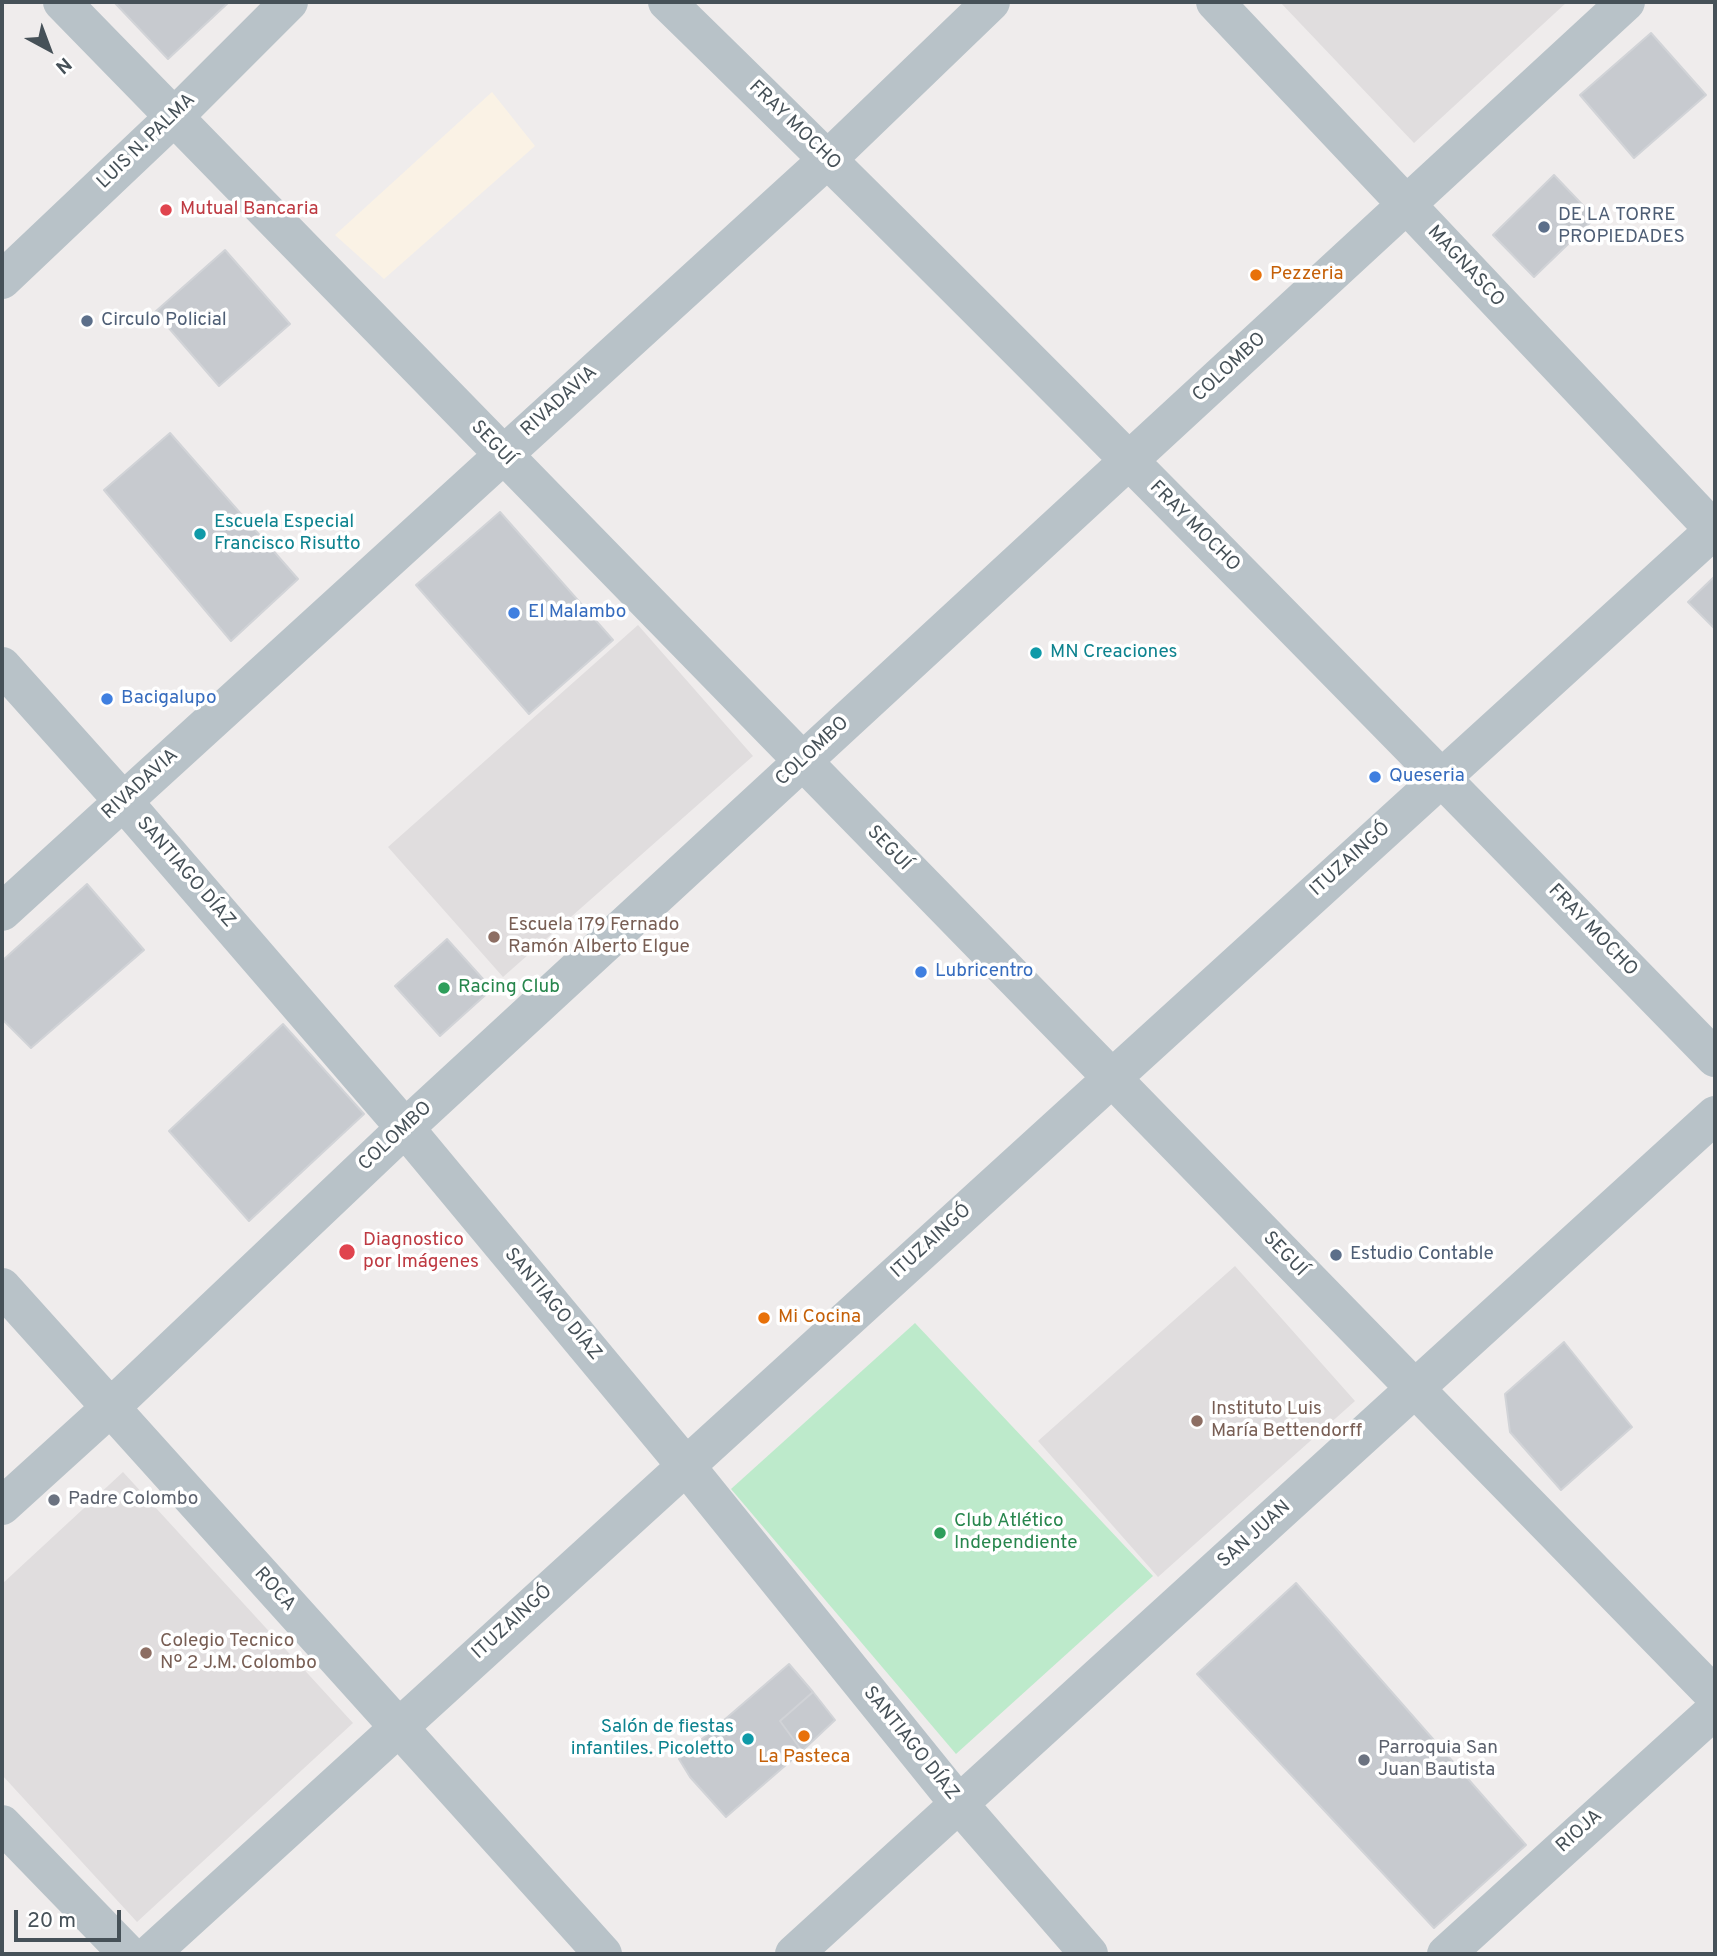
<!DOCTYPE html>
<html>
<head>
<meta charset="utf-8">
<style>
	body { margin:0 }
	#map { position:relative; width:1717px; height:1956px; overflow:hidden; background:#efecec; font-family:Overpass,sans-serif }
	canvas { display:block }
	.frame { position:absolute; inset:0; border:4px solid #465158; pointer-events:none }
	.north { position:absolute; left:14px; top:14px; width:70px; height:70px; -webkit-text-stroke:5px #fff; paint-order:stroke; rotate:139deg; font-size:19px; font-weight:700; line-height:28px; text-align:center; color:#465158 }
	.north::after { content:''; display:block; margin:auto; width:24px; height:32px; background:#465158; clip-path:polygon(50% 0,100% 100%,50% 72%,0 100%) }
	.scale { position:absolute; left:14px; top:1910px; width:107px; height:32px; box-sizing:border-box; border:4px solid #465158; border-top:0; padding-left:9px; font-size:21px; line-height:24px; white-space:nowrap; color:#465158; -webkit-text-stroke:5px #fff; paint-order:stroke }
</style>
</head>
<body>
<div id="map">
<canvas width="1717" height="1956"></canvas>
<div class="frame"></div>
<div class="north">N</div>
<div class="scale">20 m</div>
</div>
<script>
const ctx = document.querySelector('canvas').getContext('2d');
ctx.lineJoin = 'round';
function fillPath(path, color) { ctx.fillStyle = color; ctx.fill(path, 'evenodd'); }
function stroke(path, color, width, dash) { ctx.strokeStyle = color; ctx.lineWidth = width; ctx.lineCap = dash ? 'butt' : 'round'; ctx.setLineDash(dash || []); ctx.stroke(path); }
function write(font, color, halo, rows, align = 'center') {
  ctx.font = font + ' Overpass,sans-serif'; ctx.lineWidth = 7; ctx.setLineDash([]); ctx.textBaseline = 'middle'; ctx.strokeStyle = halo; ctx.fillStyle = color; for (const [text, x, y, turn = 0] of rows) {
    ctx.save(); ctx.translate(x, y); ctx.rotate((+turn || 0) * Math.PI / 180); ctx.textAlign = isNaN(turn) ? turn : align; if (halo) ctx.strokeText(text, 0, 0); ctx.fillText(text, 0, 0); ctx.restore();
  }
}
fillPath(new Path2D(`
	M492,92L535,146L384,279L335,235Z`), '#faf2e5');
fillPath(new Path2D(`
	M1280,2H1567L1414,143Z
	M638,625L753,756L503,977L388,847Z
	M1235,1266L1355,1401L1158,1577L1038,1441Z
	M123,1472L353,1723L137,1922L2,1775V1584Z`), '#e0ddde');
fillPath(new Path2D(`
	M915,1323L1153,1576L956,1754L731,1489Z`), '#bdeacb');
const building = new Path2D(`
	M114,2H229L168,59Z
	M1651,33L1706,95L1634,158L1580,95Z
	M1554,175L1595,218L1534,277L1493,235Z
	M225,250L290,324L219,386L155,312Z
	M170,433L298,579L231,641L104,490Z
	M500,512L613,640L529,714L416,585Z
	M1714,577L1715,578V629L1688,602Z
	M87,884L144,950L31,1048L2,1019V961Z
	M447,939L492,989L440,1036L395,986Z
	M283,1024L364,1114L249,1221L169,1131Z
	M1564,1342L1632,1427L1561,1490L1510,1432L1505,1394Z
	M1296,1583L1526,1845L1434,1928L1197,1674Z
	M789,1664L813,1692L780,1721L802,1751L726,1817L690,1777L679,1759Z
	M813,1692L835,1720L802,1751L780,1721Z`);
fillPath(building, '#c7cacf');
stroke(building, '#d1d3d7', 2);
stroke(new Path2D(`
	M62,2L1715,1696
	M667,2C1022,348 1369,703 1715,1058
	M1215,2L1715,531
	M2,280L174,117L289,2
	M2,666L123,801L405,1128L686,1466L959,1804L1089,1954
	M2,912L828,159L991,2
	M2,1287L603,1954
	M2,1506L110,1408L405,1128L1626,2
	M2,1824L128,1954
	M150,1954L1715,529
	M794,1954L1715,1115
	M1446,1954L1715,1710`), '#b8c2c8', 38);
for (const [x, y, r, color] of [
	[166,210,7,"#e0444e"],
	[1544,227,7,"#5c6f8a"],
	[1256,275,7,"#e8710a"],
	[87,321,7,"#5c6f8a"],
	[200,534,7,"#0f9aa8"],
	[514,613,7,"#3f7fe0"],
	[1036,653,7,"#0f9aa8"],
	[107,699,7,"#3f7fe0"],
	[1375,777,7,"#3f7fe0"],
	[494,937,7,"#8d6e63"],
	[921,972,7,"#3f7fe0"],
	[444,988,7,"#2e9e5b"],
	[347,1252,9,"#e0444e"],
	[1336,1255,7,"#5c6f8a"],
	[764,1318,7,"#e8710a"],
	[1197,1421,7,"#8d6e63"],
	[54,1500,7,"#6b7280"],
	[940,1533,7,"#2e9e5b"],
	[146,1653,7,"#8d6e63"],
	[804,1736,7,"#e8710a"],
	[748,1739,7,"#0f9aa8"],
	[1364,1760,7,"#6b7280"]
]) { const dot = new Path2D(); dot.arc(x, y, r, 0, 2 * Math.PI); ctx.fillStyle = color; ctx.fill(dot); stroke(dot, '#fff', 2.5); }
write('19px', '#465158', '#fff', [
	["FRAY MOCHO",794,126,44],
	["LUIS N. PALMA",147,142,-44],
	["MAGNASCO",1465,267,47],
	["COLOMBO",1230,368,-43],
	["RIVADAVIA",560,402,-42],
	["SEGUÍ",492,444,46],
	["FRAY MOCHO",1194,527,45],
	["COLOMBO",813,752,-43],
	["RIVADAVIA",141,785,-42],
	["SEGUÍ",888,849,46],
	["ITUZAINGÓ",1351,860,-42],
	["SANTIAGO DÍAZ",185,873,49],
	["FRAY MOCHO",1592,931,46],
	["COLOMBO",396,1137,-43],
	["ITUZAINGÓ",932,1242,-42],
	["SEGUÍ",1284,1255,46],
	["SANTIAGO DÍAZ",552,1305,50],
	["SAN JUAN",1255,1535,-42],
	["ROCA",274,1590,48],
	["ITUZAINGÓ",513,1623,-42],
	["SANTIAGO DÍAZ",910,1744,51],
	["RIOJA",1580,1832,-42]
]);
write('19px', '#be3a42', '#fff', [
	["Mutual Bancaria",180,210],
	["Diagnostico",363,1241],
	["por Imágenes",363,1263]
], 'left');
write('19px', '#4e5e75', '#fff', [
	["DE LA TORRE",1558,216],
	["PROPIEDADES",1558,238],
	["Circulo Policial",101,321],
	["Estudio Contable",1350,1255]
], 'left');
write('19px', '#c56008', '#fff', [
	["Pezzeria",1270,275],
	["Mi Cocina",778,1318],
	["La Pasteca",804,1758,"center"]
], 'left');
write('19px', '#0d838f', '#fff', [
	["Escuela Especial",214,523],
	["Francisco Risutto",214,545],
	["MN Creaciones",1050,653],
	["Salón de fiestas",734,1728,"right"],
	["infantiles. Picoletto",734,1750,"right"]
], 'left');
write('19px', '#366cbe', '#fff', [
	["El Malambo",528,613],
	["Bacigalupo",121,699],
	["Queseria",1389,777],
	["Lubricentro",935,972]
], 'left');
write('19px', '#785e54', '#fff', [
	["Escuela 179 Fernado",508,926],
	["Ramón Alberto Elgue",508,948],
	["Instituto Luis",1211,1410],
	["María Bettendorff",1211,1432],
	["Colegio Tecnico",160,1642],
	["Nº 2 J.M. Colombo",160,1664]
], 'left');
write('19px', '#27864d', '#fff', [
	["Racing Club",458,988],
	["Club Atlético",954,1522],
	["Independiente",954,1544]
], 'left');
write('19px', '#5b616d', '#fff', [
	["Padre Colombo",68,1500],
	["Parroquia San",1378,1749],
	["Juan Bautista",1378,1771]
], 'left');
</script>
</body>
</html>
